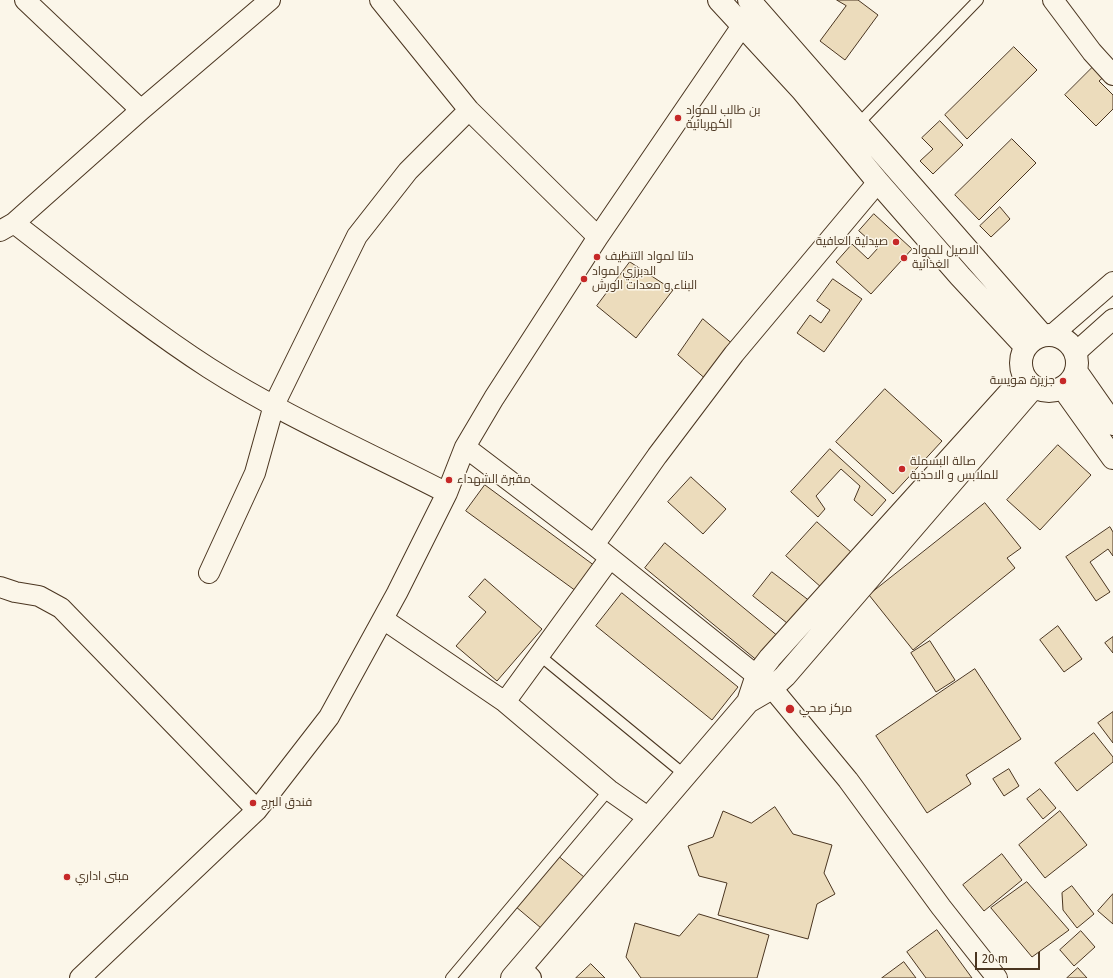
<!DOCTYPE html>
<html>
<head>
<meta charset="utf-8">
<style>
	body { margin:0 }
	#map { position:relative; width:1113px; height:978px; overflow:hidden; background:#fbf6e9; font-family:"Fira Sans",sans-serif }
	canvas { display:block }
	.scale { position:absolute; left:975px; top:952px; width:65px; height:18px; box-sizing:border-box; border:2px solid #4a3520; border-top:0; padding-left:5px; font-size:12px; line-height:14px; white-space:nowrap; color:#4a3520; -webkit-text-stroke:3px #fbf6e9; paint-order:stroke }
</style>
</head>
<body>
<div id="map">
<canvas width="1113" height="978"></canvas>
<div class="scale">20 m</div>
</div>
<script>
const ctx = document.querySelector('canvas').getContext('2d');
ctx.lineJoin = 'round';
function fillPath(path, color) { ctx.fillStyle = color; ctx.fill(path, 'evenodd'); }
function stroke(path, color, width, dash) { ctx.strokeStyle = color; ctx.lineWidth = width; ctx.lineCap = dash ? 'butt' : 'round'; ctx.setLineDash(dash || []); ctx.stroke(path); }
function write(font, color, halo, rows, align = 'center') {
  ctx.font = font + ' "Fira Sans",Cairo,sans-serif'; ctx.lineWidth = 3; ctx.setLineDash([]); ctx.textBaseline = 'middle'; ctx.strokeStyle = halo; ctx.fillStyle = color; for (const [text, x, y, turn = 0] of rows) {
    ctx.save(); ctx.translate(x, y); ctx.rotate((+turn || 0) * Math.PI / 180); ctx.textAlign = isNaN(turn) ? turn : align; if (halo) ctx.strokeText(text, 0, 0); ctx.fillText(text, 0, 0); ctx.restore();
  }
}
const building = new Path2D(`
	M837,0H858L878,15L845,60L820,41L846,6Z
	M1014,47L1037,70L967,139L945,115Z
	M1095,65L1106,75L1099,81L1113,95V109L1096,126L1065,95Z
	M940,121L963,145L933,174L920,161L933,149L922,138Z
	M1012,139L1036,163L979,220L955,195Z
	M1000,207L1010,219L991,237L980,226Z
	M874,214L912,249L871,294L836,262L852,244L868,259L878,248L859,231Z
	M630,262L673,290L636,338L597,306Z
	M833,279L862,299L824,352L797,333L810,315L821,323L830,310L817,301Z
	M703,319L735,346L708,381L678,355Z
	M885,389L942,441L893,494L836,442Z
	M1058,445L1091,475L1040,530L1007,500Z
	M830,449L886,500L872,516L854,500L860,486L841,469L816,496L825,509L818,517L791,492Z
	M691,477L726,509L703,534L668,502Z
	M485,485L595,566L576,591L466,511Z
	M985,503L1021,548L1007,558L1015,568L913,650L869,595Z
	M817,522L852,553L822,588L786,556Z
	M1110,527L1113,532V556L1108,549L1090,562L1110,592L1096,601L1066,557Z
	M665,543L779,637L759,662L645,568Z
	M772,572L811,602L792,627L753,596Z
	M485,579L542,629L497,681L456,646L486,612L469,597Z
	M622,593L738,687L712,720L596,626Z
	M1058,626L1082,659L1064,672L1040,640Z
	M1113,637V653L1105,643Z
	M930,641L955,680L936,692L911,653Z
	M975,669L1021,739L966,775L971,784L927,813L876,736Z
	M1113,712V743L1098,723Z
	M1094,733L1113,757V762L1077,791L1055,763Z
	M1009,769L1019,786L1004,796L993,779Z
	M1040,789L1056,808L1043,819L1027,799Z
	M775,807L793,834L832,845L824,873L835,894L817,904L808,939L718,915L727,883L699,876L688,846L713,837L723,811L751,823Z
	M1060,811L1087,845L1045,878L1019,845Z
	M1002,854L1022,880L984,911L963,885Z
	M557,855L584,877L541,928L515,906Z
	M1027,882L1069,930L1032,957L991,908Z
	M1072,886L1094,914L1077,928L1063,910L1062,893Z
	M1113,894V924L1098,911Z
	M699,914L769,935L757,978H641L626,957L635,923L679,936Z
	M937,930L972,978H926L907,952Z
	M1081,931L1095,947L1074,966L1060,950Z
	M904,962L916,978H882Z
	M591,964L605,978H576Z
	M1078,968L1087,978H1067Z`);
fillPath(building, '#ecdcbc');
stroke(building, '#4a3520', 1);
const lane = new Path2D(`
	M858,124L978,0
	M539,655L685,775
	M451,978L609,790`);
const street = new Path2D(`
	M25,0L141,110
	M380,0L469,110L598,237
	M1053,0L1092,52L1113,75
	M14,223C78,272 141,324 209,368C284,416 368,452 447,493
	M0,231L14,223L141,110L270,0
	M1052,335L1113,282
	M1075,353L1113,319
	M465,447L594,545L772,688L848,780L941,907L997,978
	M594,545L657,456L734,354L878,182
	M209,573L255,473L274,405L357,236L408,171L469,110
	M0,587L15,592L39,596L61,608L257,810
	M383,619L505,702L609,790L649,818
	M505,702L610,558
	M521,968L531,978
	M80,978L257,810L329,717L397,593L447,493L465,447L494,398L598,237L742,26L749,12`);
const secondary = new Path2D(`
	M719,0L802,90L878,182L960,276L1026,347
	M749,0L1042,335
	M1021 363a28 28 0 1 1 56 0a28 28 0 1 1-56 0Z
	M1076,371L1113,424
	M1063,388L1113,458
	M748,702L757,675L770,658L1011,391
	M512,978L748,702L772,688L785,676L1033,388`);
stroke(lane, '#4a3520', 12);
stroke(street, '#4a3520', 22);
stroke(secondary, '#4a3520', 24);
stroke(lane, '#fbf6e9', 10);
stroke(street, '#fbf6e9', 20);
stroke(secondary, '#fbf6e9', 22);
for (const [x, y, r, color] of [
	[678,118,4,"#c62828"],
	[896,242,4,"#c62828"],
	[597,257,4,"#c62828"],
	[904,258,4,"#c62828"],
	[584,279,4,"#c62828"],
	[1063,381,4,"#c62828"],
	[902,469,4,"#c62828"],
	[449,480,4,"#c62828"],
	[790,709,5,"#c62828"],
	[253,803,4,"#c62828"],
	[67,877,4,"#c62828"]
]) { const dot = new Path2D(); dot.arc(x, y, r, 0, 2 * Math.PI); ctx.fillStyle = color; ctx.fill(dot); stroke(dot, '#fbf6e9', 1.5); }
write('12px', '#4a3520', '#fbf6e9', [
	["بن طالب للمواد",686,111],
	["الكهربائية",686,125],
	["صيدلية العافية",888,242,"right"],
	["الاصيل للمواد",912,251],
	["الغذائية",912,265],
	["دلتا لمواد التنظيف",605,257],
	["الدبرزي لمواد",592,272],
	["البناء و معدات الورش",592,286],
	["جزيرة هويسة",1055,381,"right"],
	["صالة البسملة",910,462],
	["للملابس و الاحذية",910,476],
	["مقبرة الشهداء",457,480],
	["مركز صحي",799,709],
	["فندق البرج",261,803],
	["مبنى اداري",75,877]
], 'left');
</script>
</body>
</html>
